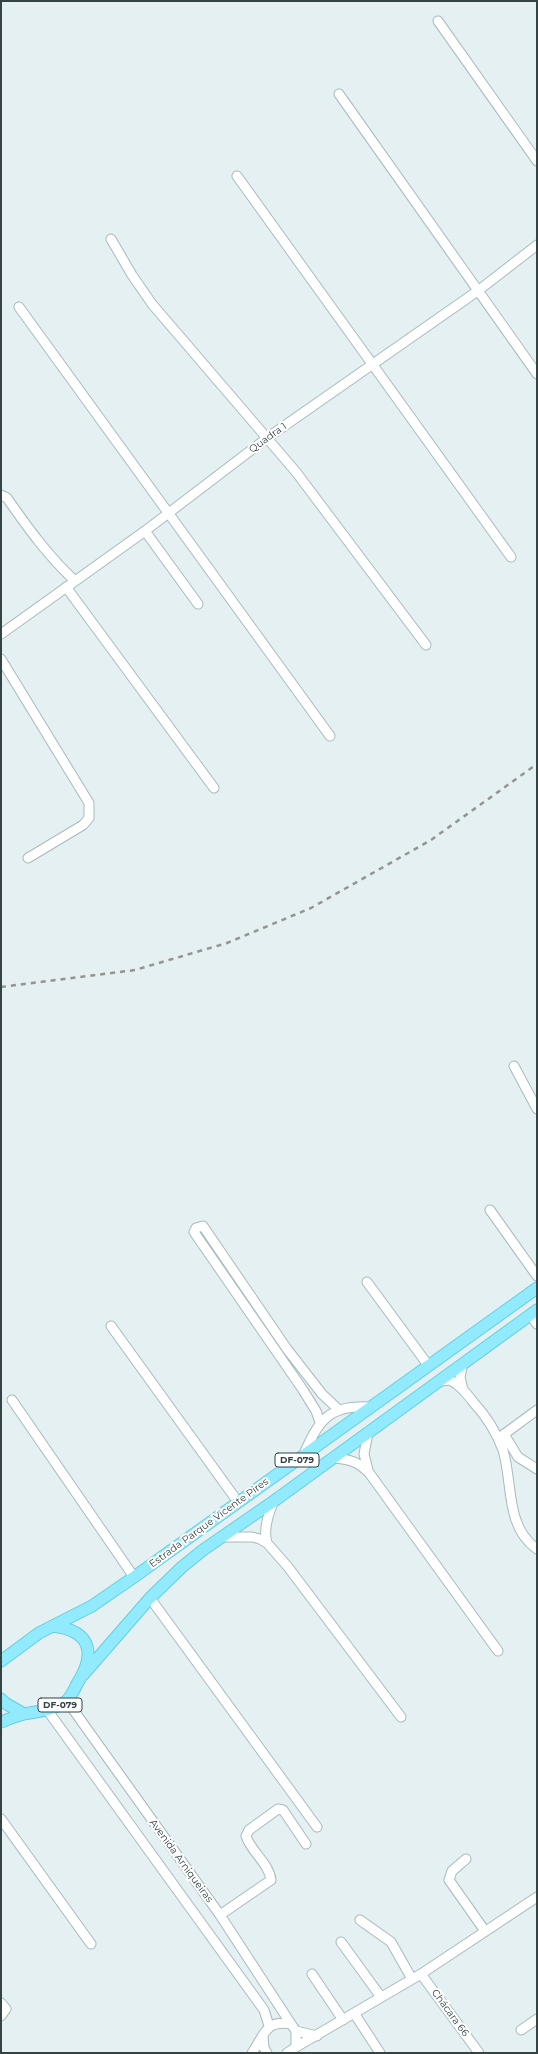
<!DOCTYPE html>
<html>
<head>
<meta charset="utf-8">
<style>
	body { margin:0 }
	#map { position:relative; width:538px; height:2054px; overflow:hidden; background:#e4f0f2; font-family:Montserrat,sans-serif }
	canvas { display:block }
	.frame { position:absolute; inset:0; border:2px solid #344344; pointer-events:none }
</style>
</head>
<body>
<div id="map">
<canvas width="538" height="2054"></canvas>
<div class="frame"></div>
</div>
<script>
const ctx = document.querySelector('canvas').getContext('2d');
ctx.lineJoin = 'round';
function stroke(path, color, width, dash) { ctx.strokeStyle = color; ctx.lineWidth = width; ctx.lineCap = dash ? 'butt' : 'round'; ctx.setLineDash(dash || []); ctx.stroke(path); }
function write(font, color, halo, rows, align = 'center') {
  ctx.font = font + ' Montserrat,sans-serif'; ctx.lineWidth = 4; ctx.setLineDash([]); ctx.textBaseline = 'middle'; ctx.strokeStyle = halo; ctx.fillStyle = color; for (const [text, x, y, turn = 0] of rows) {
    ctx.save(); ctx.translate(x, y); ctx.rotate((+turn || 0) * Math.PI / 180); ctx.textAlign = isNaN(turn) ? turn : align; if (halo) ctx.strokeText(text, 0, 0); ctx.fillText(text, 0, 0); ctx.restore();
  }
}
const minor = new Path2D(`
	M438,21L537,161
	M339,94L537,374
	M237,176L511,557
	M111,239L132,275L152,304L296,472L426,645
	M19,307L330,736
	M1,495L7,498C28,528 48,556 75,581
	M145,531L198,604
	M66,587L214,788
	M1,634L145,531L267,438L479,290L537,245
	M1,659L89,803V818L83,825L28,858
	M514,1066L537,1109
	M490,1210L537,1276
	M367,1282L428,1365
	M530,1315L537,1324
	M111,1326L238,1502
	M463,1363L460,1377L463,1390
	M441,1381L450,1380C460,1385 467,1394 474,1403C486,1416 497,1434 503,1450C513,1483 505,1527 537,1549
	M12,1400L134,1577
	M320,1422L316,1411L303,1390L194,1232L196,1228L203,1226L287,1349L322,1394L339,1410
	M368,1433L364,1454L368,1470
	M504,1434L518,1457L537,1469
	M499,1438L537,1410
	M303,1456C319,1420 328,1405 370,1407
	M333,1458C350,1459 359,1462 370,1474L498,1651
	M223,1537H252L260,1539L267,1543L288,1567L401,1717
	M267,1543C263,1529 268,1514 274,1501
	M150,1598L317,1827
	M67,1701L220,1915L291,2024
	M48,1711L264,2010L269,2026
	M1,1819L91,1944
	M466,1859L452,1871L449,1880L485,1931
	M220,1915L271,1880C269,1863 251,1852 246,1836L249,1830L278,1809L283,1810L306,1844
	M360,1920L391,1942L412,1979
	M341,1942L381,1997
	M312,1974L343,2020
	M421,1974L479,2053
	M1,2003L6,2009L1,2016
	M354,2013L380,2053
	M521,2030L537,2019
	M296,2031L317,2036
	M263,2036L264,2048L267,2053
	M296,2047L421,1974L537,1897
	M252,2053C265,2034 265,2020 291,2024L296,2031V2047L287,2053`);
const major = new Path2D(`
	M1,1661L39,1633L92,1606L134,1577L537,1288
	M83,1675L150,1598L182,1567L203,1550L274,1501L537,1310
	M1,1699L5,1703L24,1714
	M1,1722C9,1719 16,1716 24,1714C39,1711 52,1711 65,1702C70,1699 74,1690 77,1684C96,1654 92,1631 53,1626`);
stroke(minor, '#a7babd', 11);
stroke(major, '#63cee1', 13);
stroke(minor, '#fff', 9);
stroke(major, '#92ebfc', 11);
stroke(new Path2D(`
	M1,987L135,970L227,943L311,908L431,840L537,764`), '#949494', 2.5, [5, 5]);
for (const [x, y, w] of [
	[297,1460,44],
	[60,1705,44]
]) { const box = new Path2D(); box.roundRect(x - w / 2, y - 7, w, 14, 3); ctx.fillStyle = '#fff'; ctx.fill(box); stroke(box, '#344344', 1); }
write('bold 9px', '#344344', null, [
	["DF-079",297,1460],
	["DF-079",60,1705]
]);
write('10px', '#344344', '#fff', [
	["Quadra 1",268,438,-36],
	["Estrada Parque Vicente Pires",209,1523,-36],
	["Avenida Arniqueiras",181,1861,54],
	["Chácara 66",450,2013,54]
]);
</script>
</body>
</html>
